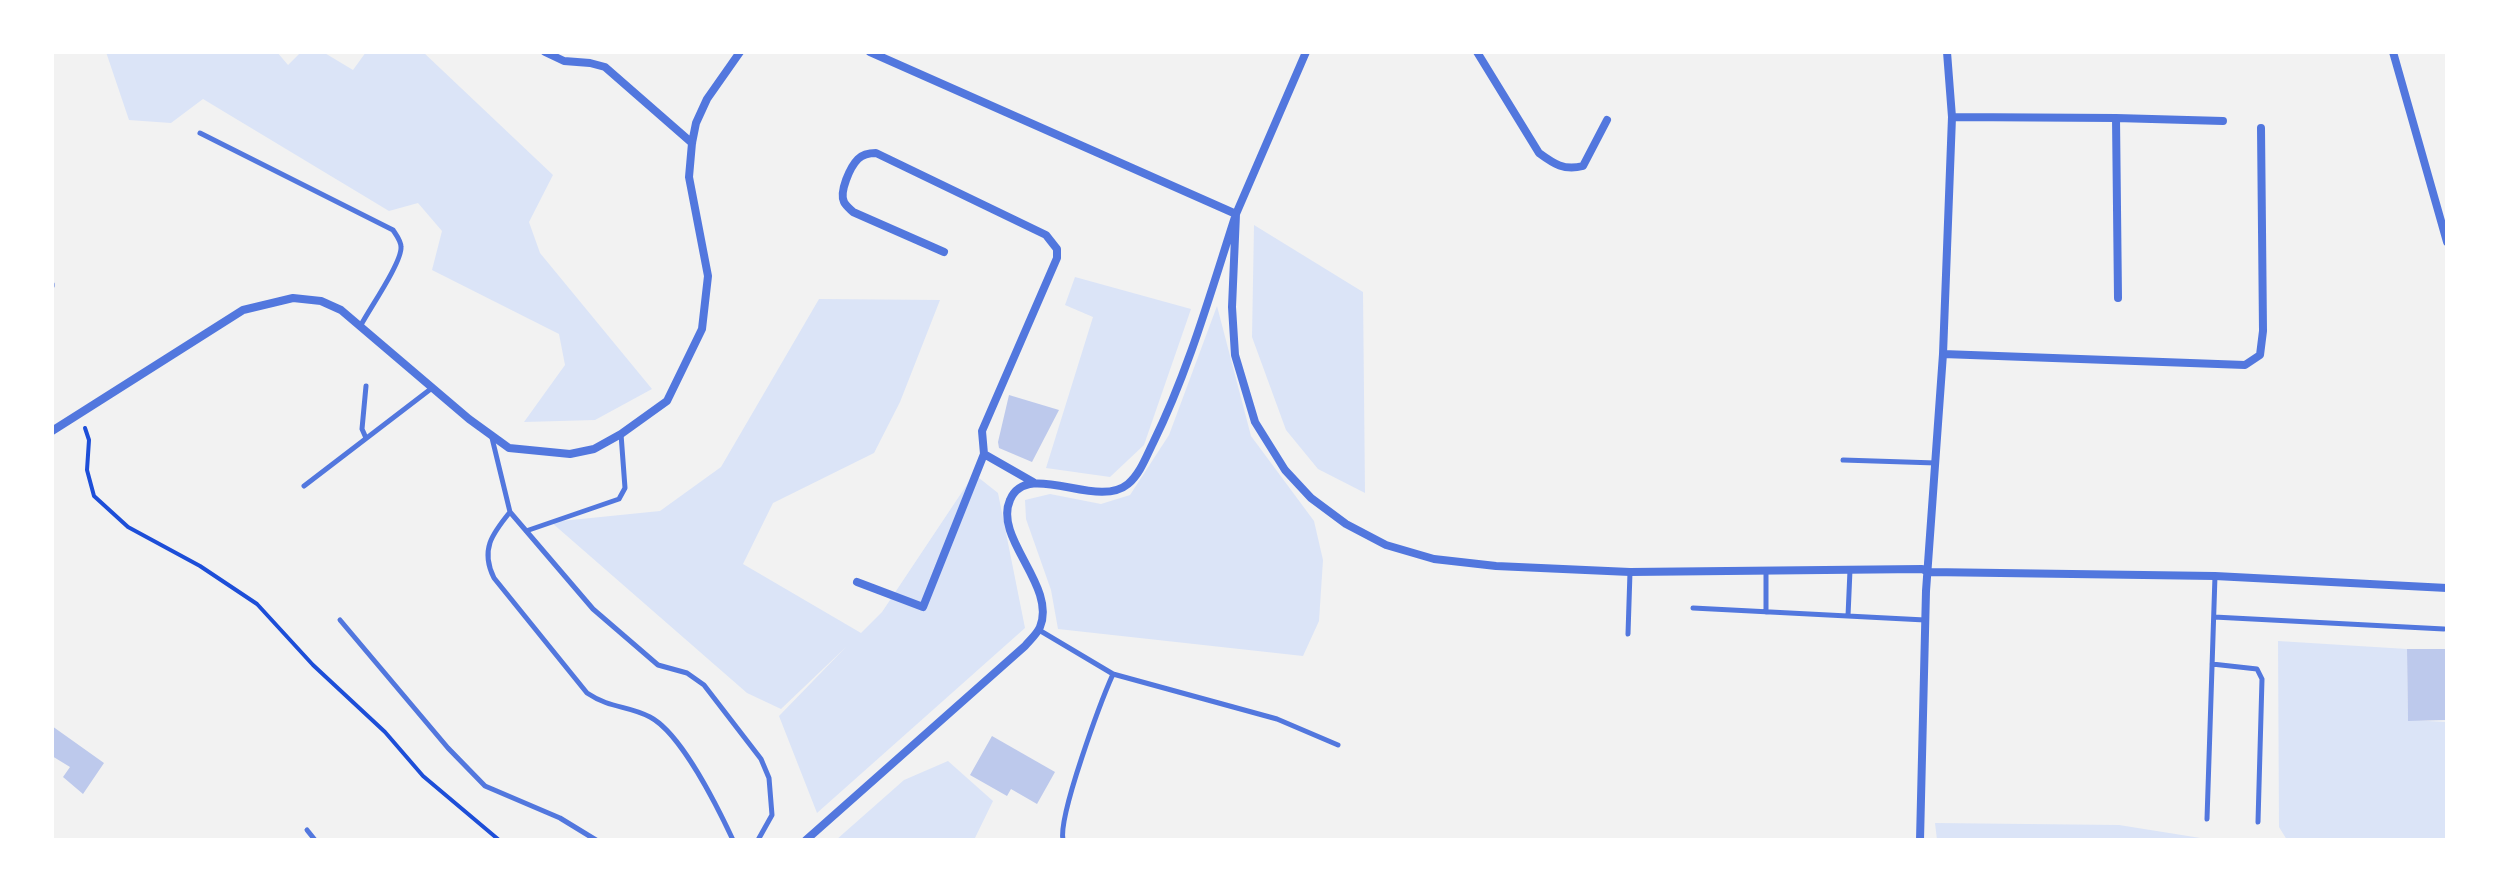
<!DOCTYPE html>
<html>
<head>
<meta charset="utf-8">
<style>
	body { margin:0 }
	#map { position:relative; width:2499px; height:892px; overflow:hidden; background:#f2f2f2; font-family:"Noto Serif",serif }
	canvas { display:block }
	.frame { position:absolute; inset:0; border:54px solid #fff; pointer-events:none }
</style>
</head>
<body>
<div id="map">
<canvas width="2499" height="892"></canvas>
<div class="frame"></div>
</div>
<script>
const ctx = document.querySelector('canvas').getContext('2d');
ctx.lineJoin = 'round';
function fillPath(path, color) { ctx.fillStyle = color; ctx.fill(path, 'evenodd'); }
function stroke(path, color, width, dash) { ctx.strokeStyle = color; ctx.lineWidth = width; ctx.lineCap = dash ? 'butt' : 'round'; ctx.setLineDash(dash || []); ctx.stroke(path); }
fillPath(new Path2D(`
	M106,52H277L288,65L301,52H323L353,70L366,52H423L553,175L529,222L540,253L652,389L595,420L524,422L565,365L559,334L432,270L442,231L418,203L389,211L203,99L171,123L129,120Z
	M1254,225L1363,292L1365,493L1318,469L1286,430L1252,337Z
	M1075,277L1191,309L1144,445L1110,477L1046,468L1093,317L1065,305Z
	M819,299L940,300L900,402L874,453L773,503L743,564L861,633L882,612L974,474L998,493L1025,628L817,813L779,716L846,647L781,709L747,693L551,522L660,511L721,467Z
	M1217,306L1251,436L1314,521L1323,560L1319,621L1303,656L1058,629L1051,590L1026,519L1025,500L1050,494L1101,504L1130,495L1169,435Z
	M2278,641L2407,649L2408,720L2447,722V840H2287L2279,827Z
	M948,761L993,801L974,840H836L904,780Z
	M1935,823L2119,825L2213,840H1937Z`), '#dbe4f7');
fillPath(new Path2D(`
	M1009,395L1059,410L1032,462L999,448L998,442Z
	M2407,649H2447V720L2408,721Z
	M52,726L104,763L83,794L63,777L70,767L52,756Z
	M992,736L1055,772L1037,804L1011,789L1007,796L970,775Z`), '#bdc9ec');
stroke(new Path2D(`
	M85,428L89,440L87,470L94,496L128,527L200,566L257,604L313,665L385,732L423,776L499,840`), '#1d4ed8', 4);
stroke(new Path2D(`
	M200,133L393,230C397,236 401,241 401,247C402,262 370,308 361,325
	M52,284V286
	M366,386L362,429L366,438
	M492,438L510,512L593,609L658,665L687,673L704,685L761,759L769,778L772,815L758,840
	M1843,460L1936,463
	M304,486L432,388
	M510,512C492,534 480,550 494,578L587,693C611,709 627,705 650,717C681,733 718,808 733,840
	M526,531L619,499L625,488L621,434
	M1693,608L1925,620
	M1766,612V571
	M1848,616L1850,570
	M2214,617L2444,629
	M340,620L448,748L485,786L560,818L596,840
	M1039,630L1113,674L1277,719L1338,745
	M1628,634L1630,572
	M2212,664L2257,669L2262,679L2258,822
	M2207,819L2215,576
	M307,830L315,840
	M1063,840C1058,816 1101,701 1113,674`), '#5277de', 5);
stroke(new Path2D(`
	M545,52L564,61L590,63L605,67L692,143
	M1306,52L1236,214L1232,307L1235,355L1255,422L1285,470L1311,498L1346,524L1386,545L1434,559L1496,566L1630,572L1922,569L1929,572L2215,576L2447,588
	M1477,52L1539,153C1554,164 1564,171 1583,166L1607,120
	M2393,52L2447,242
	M1952,117L2116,118L2118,298
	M2116,118L2223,121
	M944,252L853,212C850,209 846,206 844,202C839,192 850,167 858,159C863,154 869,153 876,153L1046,235L1057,249V258L982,431L984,454L1033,482
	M1943,354L2245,365L2260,355L2263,331L2261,128
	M52,431L243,310L293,298L321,301L341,310L469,419L509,448L570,454L594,449L621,434L667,401L702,329L708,276L689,177L692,143L696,123L707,99L740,52
	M857,582L923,607L984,454
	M806,840L1025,646C1030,640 1037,634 1040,627C1057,586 993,538 1010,500C1027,459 1097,510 1128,484C1140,474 1146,457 1153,443C1189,370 1211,291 1236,214L870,52
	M1920,840L1926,591L1943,354L1952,117L1947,52`), '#5277de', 8);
</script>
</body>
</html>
